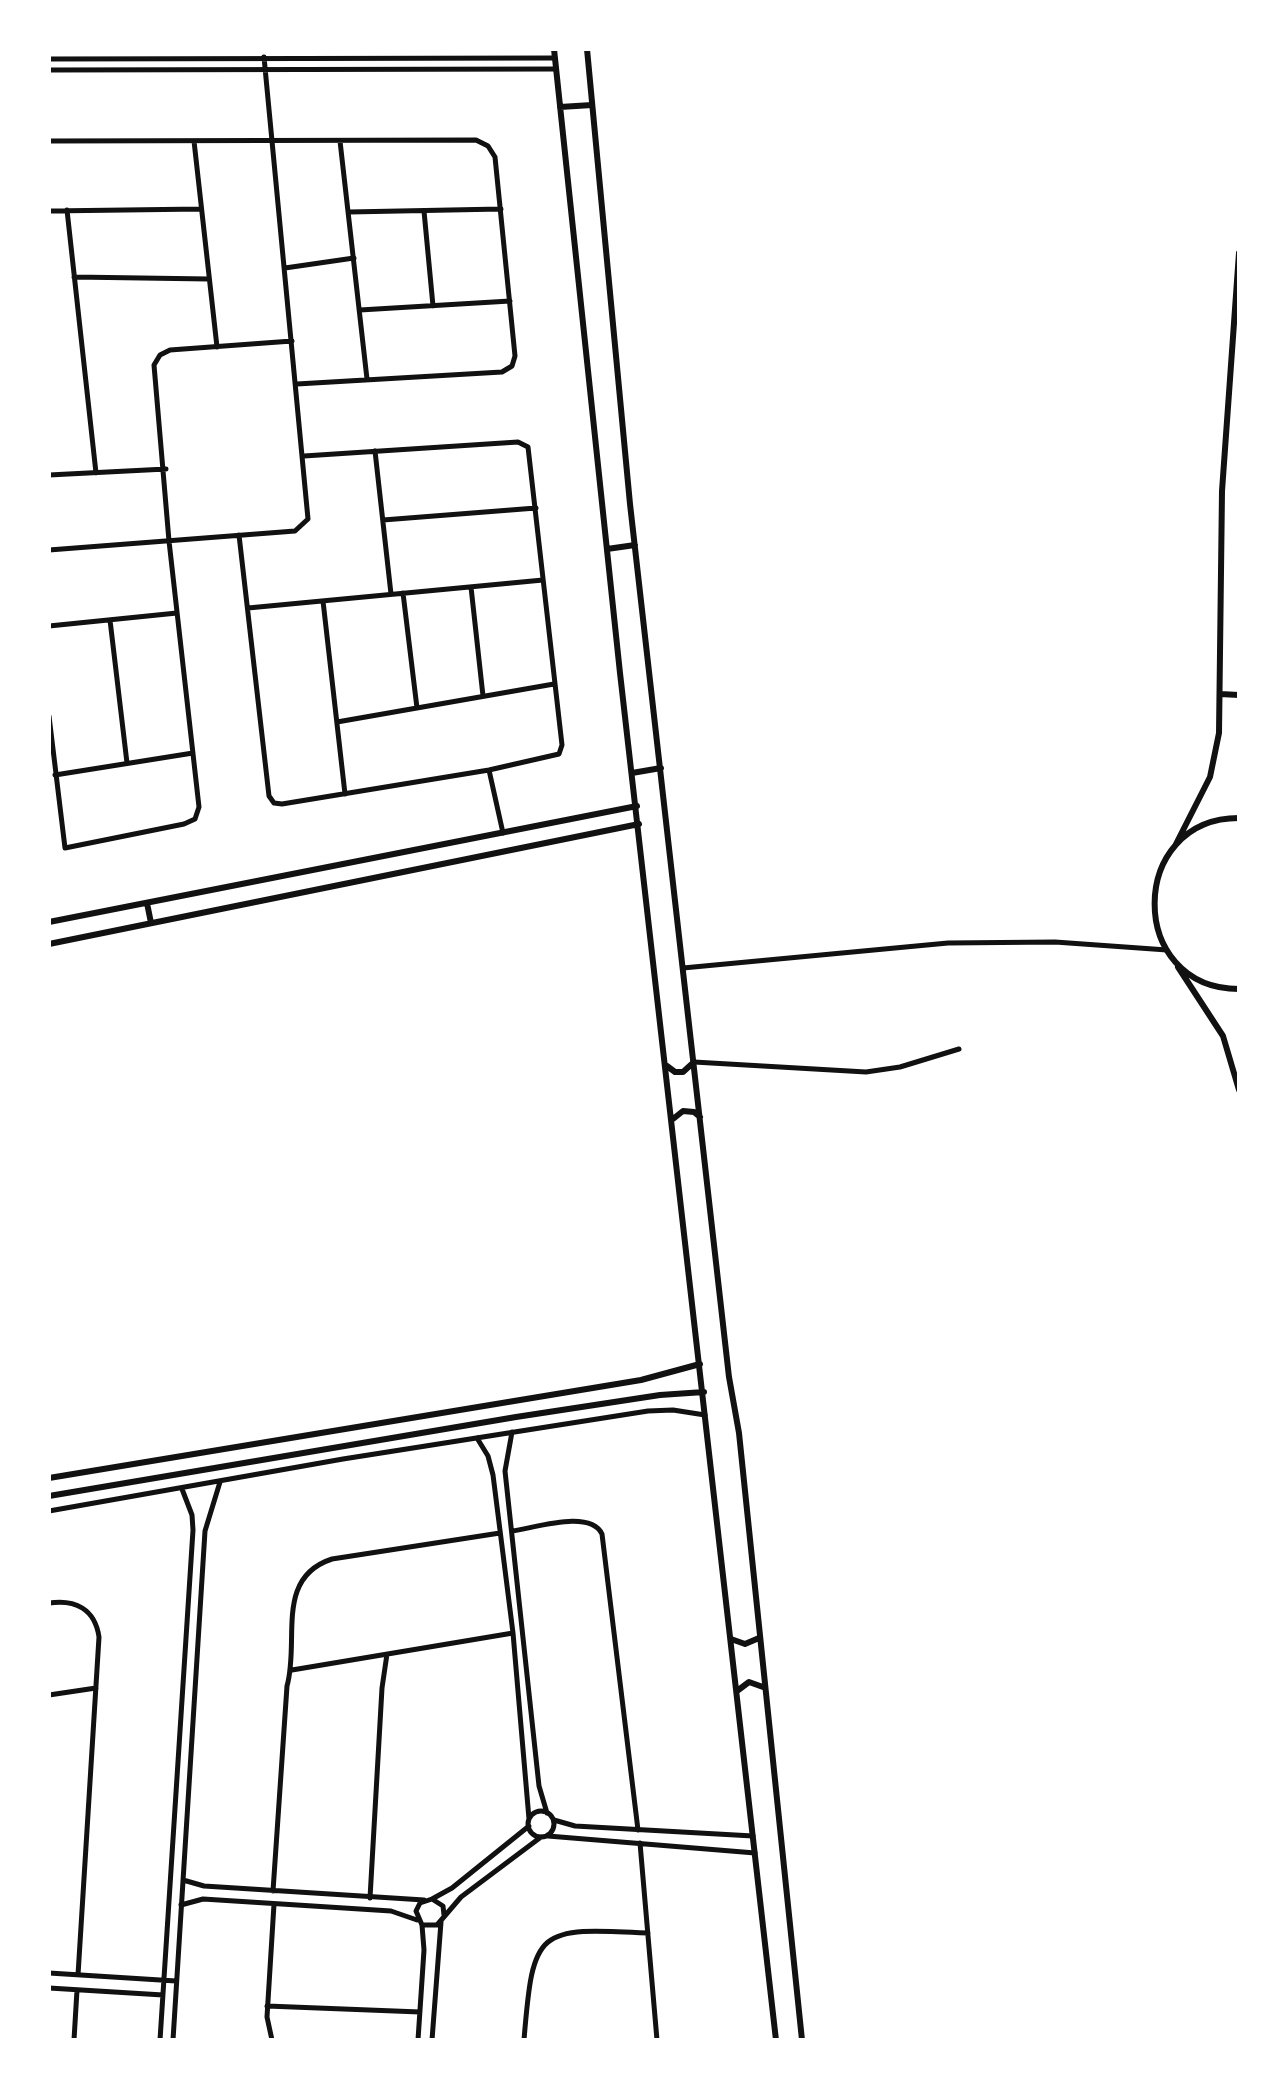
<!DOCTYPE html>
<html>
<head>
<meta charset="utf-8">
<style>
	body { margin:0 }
	#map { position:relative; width:1288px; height:2089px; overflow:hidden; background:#fff; font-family:Lora,serif }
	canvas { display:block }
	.frame { position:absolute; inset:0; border:51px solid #fff; pointer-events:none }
</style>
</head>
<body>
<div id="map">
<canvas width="1288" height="2089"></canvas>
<div class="frame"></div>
</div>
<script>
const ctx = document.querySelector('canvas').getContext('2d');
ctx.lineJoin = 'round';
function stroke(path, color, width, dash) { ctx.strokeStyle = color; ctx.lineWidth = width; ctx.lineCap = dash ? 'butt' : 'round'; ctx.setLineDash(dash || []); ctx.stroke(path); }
stroke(new Path2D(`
	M49,59L555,58
	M49,70L556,69
	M49,141L476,140L488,146L495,157L515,356L512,366L502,372L297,384
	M194,141L217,347
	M340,141L367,379
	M67,210L96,473
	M49,211L201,209
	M424,211L433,306
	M349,212L501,209
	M285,268L354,258
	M74,277L209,279
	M360,310L510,301
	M375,451L391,594
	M49,475L166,469
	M383,520L536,508
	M239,535L269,796L274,803L282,804L489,770L559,754L562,745L528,447L518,442L304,456
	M49,550L295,531L308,519L264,57
	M471,587L483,696
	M403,593L417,708
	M323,601L345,794
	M248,608L543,580
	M110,620L127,763
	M49,626L177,613
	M49,716L65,848L184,824L195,819L199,807L169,541L154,365L160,355L170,350L292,341
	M337,722L554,684
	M489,770L503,833
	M55,775L193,753
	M683,968L948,943L1055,942L1167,950
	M694,1062L866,1072L900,1067L959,1049
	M512,1432L505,1471L539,1786L547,1813
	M477,1438L488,1456L493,1475L513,1633L529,1819
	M49,1511L343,1459L648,1411L673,1410L705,1415
	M512,1531C535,1528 590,1509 602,1534L638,1830
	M49,1603C75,1599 95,1609 99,1637L78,1975
	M292,1670L513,1633
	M49,1695L96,1688
	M528 1824a13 13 0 1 1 26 0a13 13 0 1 1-26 0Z
	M554,1820L575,1826L753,1836
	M548,1836L755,1853
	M640,1843L657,2040
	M183,1880L204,1886L424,1900
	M273,1891L287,1686C300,1641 274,1578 332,1559L500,1533
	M370,1898L382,1688L387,1654
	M432,1899L452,1888L529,1826
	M181,1905L203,1899L391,1911L417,1920
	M444,1915L443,1906L432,1899L420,1903L416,1911L422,1925H437L461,1897L541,1837
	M49,1973L176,1981
	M49,1988L163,1995
	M267,2006L420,2012
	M74,2040L77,1990
	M160,2040L193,1530L192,1515L182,1489
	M173,2040L205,1531L220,1482
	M272,2040L267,2017L274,1904
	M418,2040L424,1950L422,1925
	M432,2040L441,1922
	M524,2040C533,1928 537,1927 648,1933`), '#111', 5);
stroke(new Path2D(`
	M554,49L620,673L776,2040
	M587,49L630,504L729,1377L739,1433L802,2040
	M560,107L592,105
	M607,549L635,545
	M1220,694L1239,695
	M632,773L661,768
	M1239,818C1127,818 1126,989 1239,989
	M1175,846L1210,777L1219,733L1222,491L1239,253
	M147,903L151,923
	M49,922L637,806
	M49,944L639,824
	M1178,967L1223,1036L1239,1090
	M667,1066L675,1072H683L694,1062
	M673,1119L683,1111L694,1112L700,1117
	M49,1478L641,1380L700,1364
	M49,1496L516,1417L660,1395L704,1392
	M731,1639L745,1644L759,1638
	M737,1691L749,1682L763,1687`), '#111', 6);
</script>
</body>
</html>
